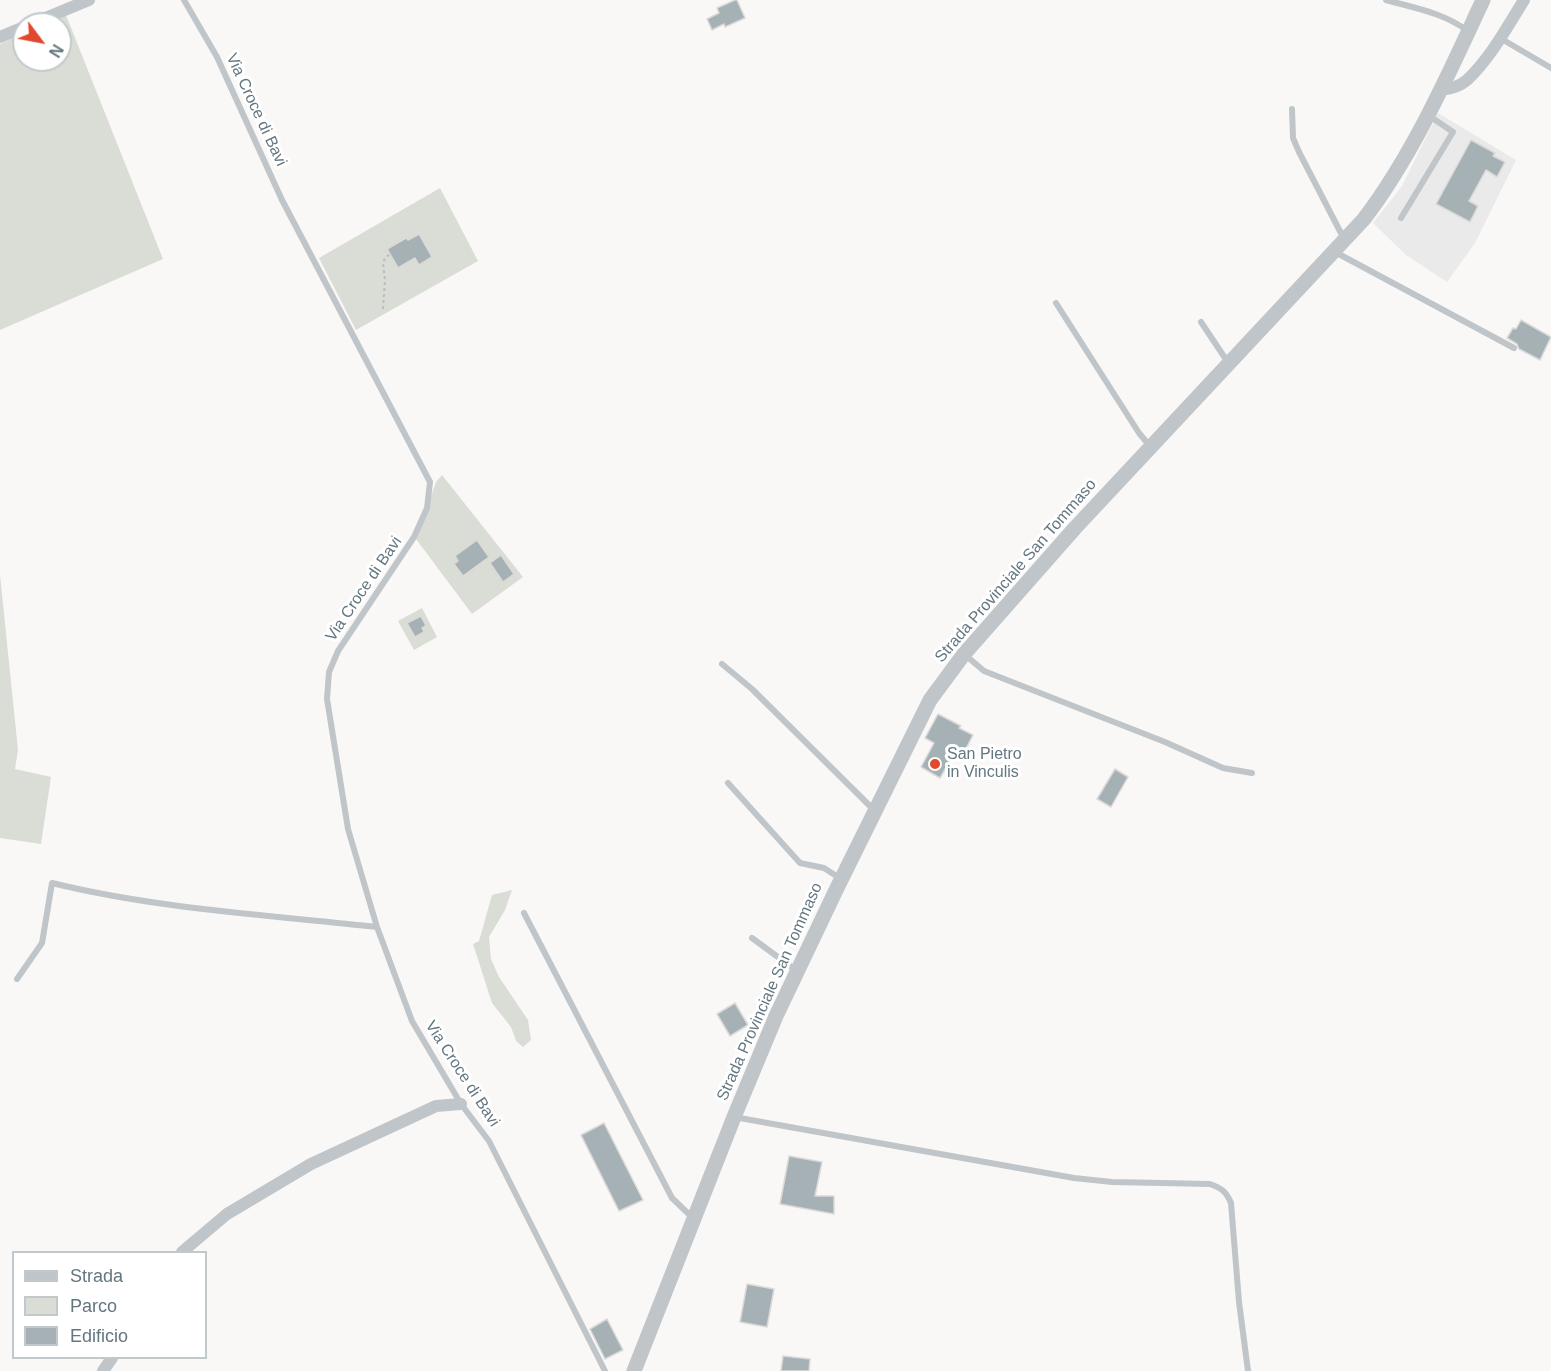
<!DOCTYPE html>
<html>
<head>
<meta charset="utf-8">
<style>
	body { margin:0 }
	#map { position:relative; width:1551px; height:1371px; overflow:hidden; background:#f9f8f6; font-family:Helvetica,sans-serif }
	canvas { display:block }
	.legend { position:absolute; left:12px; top:1251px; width:195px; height:108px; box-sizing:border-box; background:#fff; border:2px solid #c1c9cd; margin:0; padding:8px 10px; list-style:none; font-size:18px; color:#647781 }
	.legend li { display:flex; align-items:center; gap:12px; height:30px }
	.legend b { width:30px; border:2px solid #c1c9cd }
	.north { position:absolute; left:12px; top:12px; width:60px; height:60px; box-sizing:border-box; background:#fff; border:2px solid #c1c9cd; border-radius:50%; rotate:122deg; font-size:16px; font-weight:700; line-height:24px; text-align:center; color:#647781 }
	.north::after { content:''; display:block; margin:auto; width:21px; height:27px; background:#e1482d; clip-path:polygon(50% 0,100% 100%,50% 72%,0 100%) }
</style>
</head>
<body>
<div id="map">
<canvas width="1551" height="1371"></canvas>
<ul class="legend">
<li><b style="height:8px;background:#bfc5c8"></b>Strada</li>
<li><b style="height:16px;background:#d9ddd5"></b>Parco</li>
<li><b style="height:16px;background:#a6b1b5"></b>Edificio</li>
</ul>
<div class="north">N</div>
</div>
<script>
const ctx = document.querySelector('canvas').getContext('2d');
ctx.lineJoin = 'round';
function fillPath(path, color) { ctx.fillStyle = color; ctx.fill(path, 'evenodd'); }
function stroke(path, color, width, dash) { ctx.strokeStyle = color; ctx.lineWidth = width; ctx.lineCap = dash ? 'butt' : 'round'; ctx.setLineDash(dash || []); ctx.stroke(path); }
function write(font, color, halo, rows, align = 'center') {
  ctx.font = font + ' Helvetica,sans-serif'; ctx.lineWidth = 6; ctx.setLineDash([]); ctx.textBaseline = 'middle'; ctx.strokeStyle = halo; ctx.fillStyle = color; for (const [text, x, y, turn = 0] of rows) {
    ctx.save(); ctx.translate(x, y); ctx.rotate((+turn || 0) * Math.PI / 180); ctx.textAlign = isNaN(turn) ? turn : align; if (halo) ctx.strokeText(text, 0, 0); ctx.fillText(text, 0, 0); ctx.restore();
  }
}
fillPath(new Path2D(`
	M1438,113L1516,160L1475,243L1447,282L1406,255L1373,223L1402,186Z`), '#e9eae9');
fillPath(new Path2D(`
	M66,15L163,259L0,330V44L24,33V60H60V24H44Z
	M440,188L478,261L356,330L319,258Z
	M442,475L523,577L472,614L416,539L436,482Z
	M0,575L18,750L15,769L51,777L41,844L0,838Z
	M422,608L437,637L414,650L398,621Z
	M512,890L505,910L489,937L491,959L499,977L528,1020L531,1040L523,1047L516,1041L511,1027L492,1003L473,944L479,941L492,895Z`), '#d9ddd5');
const building = new Path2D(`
	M735,0H737L745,18L725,27L724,24L712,30L707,19L719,13L717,8Z
	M1471,140L1495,153L1493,156L1505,162L1497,177L1486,170L1469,201L1478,206L1470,222L1436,204Z
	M419,234L432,257L419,265L415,258L398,268L387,249L406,238L408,240Z
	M1521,320L1551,337L1540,360L1519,349L1517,344L1507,338L1513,328L1516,329Z
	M477,540L489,557L463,576L454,564L458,561L455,556Z
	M501,555L514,574L503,582L490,563Z
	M421,616L426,626L422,628L424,632L415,637L407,623Z
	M938,714L961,726L959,728L973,735L961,758L954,754L940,778L921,767L934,743L925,738Z
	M1115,769L1128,777L1111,807L1097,799Z
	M735,1003L748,1025L730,1036L717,1014Z
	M604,1123L643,1200L619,1211L581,1135Z
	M789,1156L822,1162L815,1196H834V1214L780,1204Z
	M747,1284L774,1289L767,1327L740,1322Z
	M607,1319L623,1350L605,1359L590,1329Z
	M783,1356L810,1359L809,1371H781Z`);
fillPath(building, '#a6b1b5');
stroke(building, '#dadad8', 1.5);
stroke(new Path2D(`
	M383,309L385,280L383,263L385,258L390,254`), '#babec0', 2, [3, 3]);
stroke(new Path2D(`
	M184,0L217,57L282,200L430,482L427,508L414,537L338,651L329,672L327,699L348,829L377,927L412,1021L461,1104L489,1141L605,1371
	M1386,0C1415,8 1444,13 1468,31
	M1500,38L1551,68
	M1292,109L1293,138L1299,152L1344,239
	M1401,218L1453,132L1428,115
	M1335,252L1514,348
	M1056,303L1139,433L1149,445
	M1201,322L1229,364
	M964,654L984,671L1165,742L1223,768L1252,773
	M722,664L752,689L875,811
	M728,783L800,863L824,868L841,879
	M524,913L672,1198L694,1219
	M752,938L797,971
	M17,979L42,943L52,883C158,909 269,915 377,927
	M734,1117L1074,1178L1112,1182L1210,1184C1221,1188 1226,1191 1231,1203L1239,1302L1248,1371`), '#bfc5c8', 6);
stroke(new Path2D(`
	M31,24L89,0
	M0,37L24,27
	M1441,90C1450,89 1459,87 1467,80C1489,60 1508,26 1524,0
	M182,1252L227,1214L311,1164L436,1106L461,1104
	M103,1371L112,1358`), '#bfc5c8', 12);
stroke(new Path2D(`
	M634,1371L734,1117L776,1016L837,888L930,700L964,654L1075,528L1364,219C1414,153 1448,75 1483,0`), '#bfc5c8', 15);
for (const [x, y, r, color] of [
	[935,764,6,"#e1482d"]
]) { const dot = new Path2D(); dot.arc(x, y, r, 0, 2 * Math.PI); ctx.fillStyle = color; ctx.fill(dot); stroke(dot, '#fff', 2); }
write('16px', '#647781', '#fff', [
	["Via Croce di Bavi",256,110,65],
	["Strada Provinciale San Tommaso",1016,571,-49],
	["Via Croce di Bavi",364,589,-56],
	["Strada Provinciale San Tommaso",770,992,-66],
	["Via Croce di Bavi",462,1074,57]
]);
write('16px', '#647781', '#fff', [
	["San Pietro",947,755],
	["in Vinculis",947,773]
], 'left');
</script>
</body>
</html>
